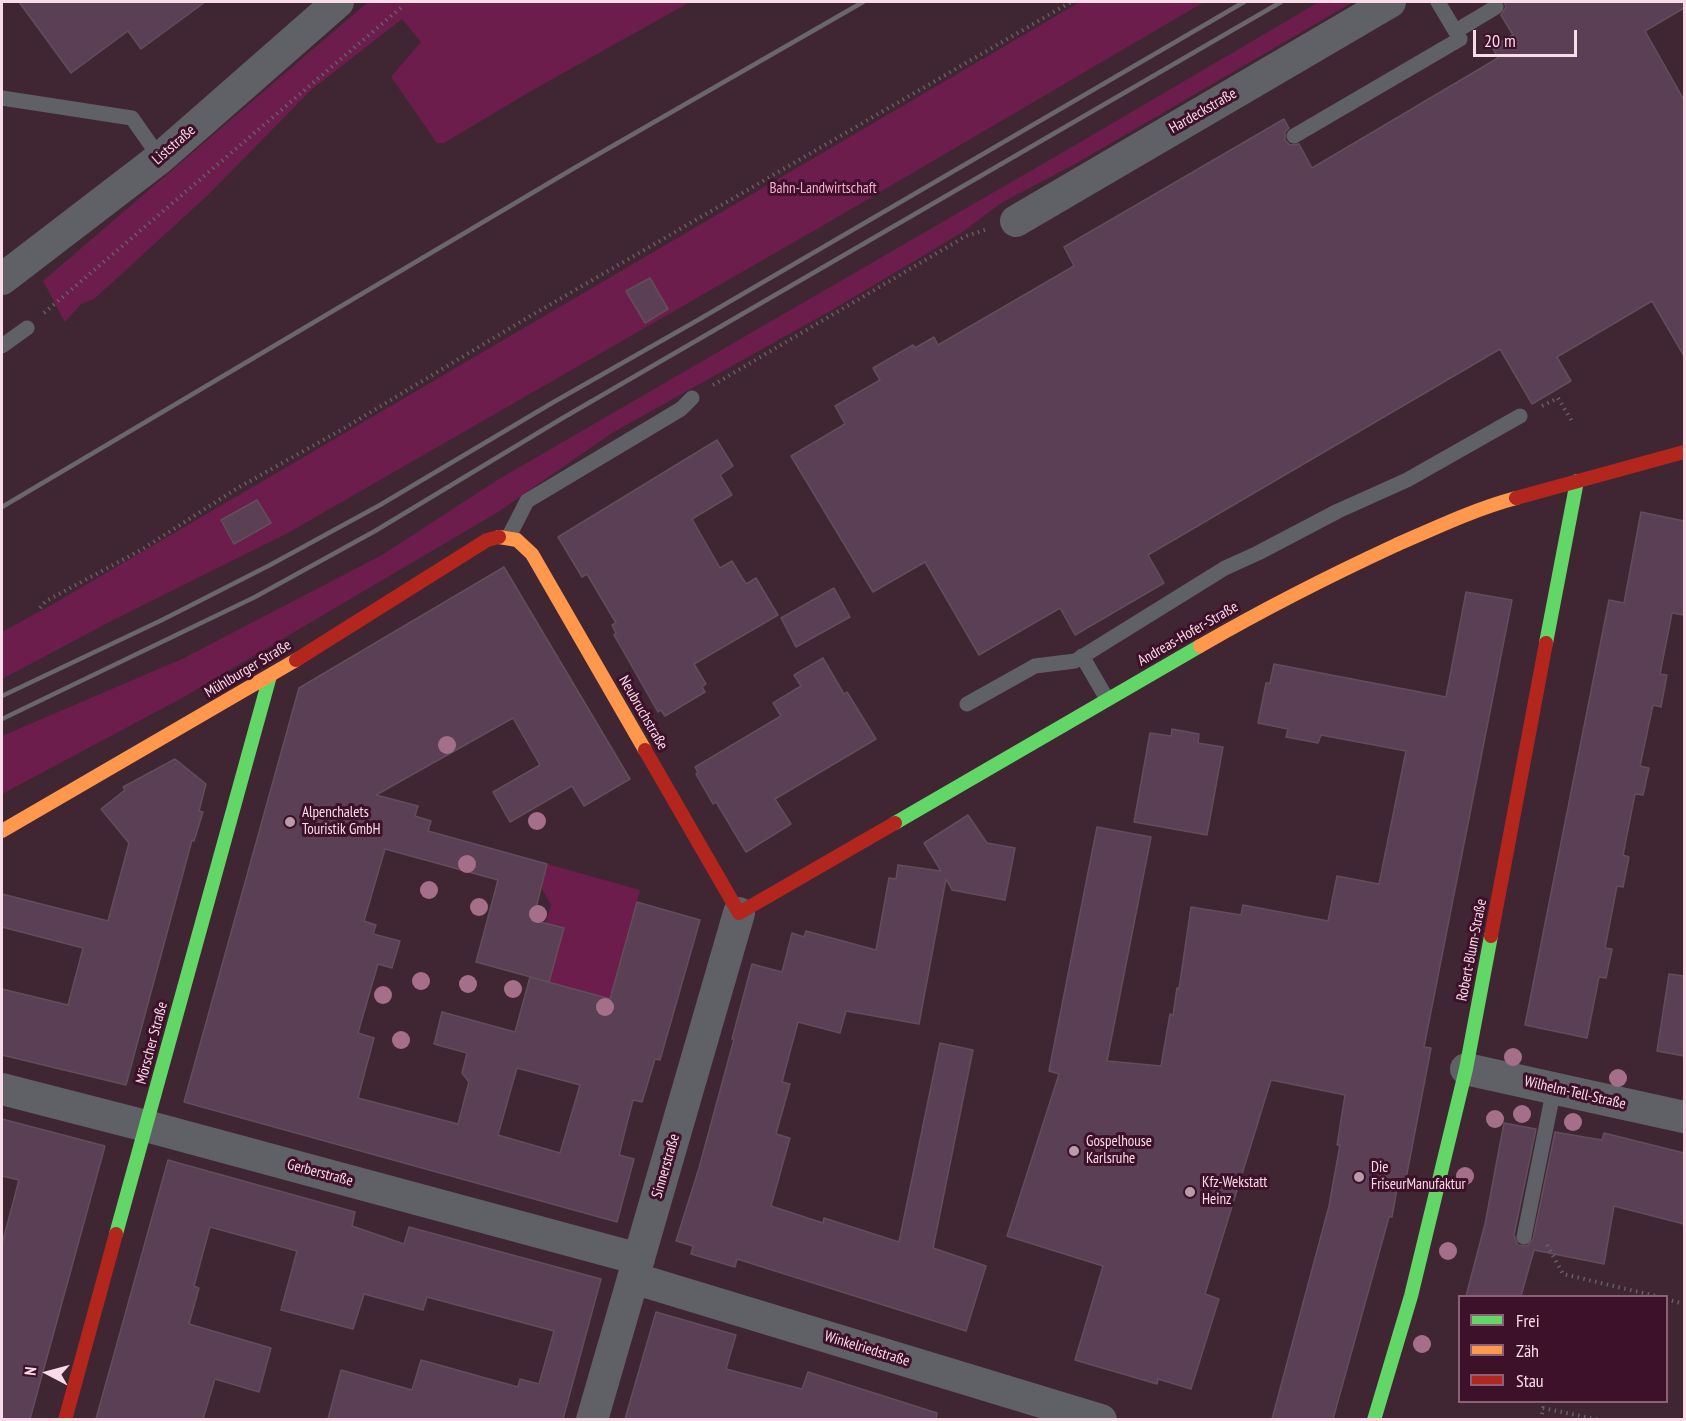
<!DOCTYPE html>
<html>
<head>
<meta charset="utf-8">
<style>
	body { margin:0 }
	#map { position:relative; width:1686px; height:1421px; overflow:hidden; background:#402633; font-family:"PT Sans Narrow",sans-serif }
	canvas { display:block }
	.frame { position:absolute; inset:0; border:3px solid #fadbe8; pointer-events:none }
	.legend { position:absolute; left:1458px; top:1295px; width:210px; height:108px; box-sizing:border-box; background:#3e112a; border:2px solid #896276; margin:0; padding:8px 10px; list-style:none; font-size:18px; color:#fadbe8 }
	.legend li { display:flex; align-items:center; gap:12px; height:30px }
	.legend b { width:30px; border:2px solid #896276 }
	.north { position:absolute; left:18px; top:1343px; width:60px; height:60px; -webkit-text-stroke:4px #3e112a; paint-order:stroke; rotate:276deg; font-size:16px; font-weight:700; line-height:24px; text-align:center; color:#fadbe8 }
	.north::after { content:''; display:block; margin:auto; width:21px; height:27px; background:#fadbe8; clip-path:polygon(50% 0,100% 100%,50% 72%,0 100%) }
	.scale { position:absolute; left:1473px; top:30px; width:104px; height:27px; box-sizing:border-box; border:3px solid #fadbe8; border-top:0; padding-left:8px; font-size:18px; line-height:21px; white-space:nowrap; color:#fadbe8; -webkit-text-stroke:4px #3e112a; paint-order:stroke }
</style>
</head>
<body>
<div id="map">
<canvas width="1686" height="1421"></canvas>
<div class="frame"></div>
<ul class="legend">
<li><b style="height:8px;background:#63d668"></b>Frei</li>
<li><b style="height:8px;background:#ff974d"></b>Zäh</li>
<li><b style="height:8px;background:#b3261e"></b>Stau</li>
</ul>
<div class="north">N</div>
<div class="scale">20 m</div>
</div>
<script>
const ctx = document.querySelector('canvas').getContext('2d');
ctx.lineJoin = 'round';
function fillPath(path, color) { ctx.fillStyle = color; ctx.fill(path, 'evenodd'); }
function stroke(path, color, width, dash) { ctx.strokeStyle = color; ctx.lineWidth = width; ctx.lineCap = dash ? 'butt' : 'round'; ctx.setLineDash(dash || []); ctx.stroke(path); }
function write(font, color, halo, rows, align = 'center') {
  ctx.font = font + ' "PT Sans Narrow",sans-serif'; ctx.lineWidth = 6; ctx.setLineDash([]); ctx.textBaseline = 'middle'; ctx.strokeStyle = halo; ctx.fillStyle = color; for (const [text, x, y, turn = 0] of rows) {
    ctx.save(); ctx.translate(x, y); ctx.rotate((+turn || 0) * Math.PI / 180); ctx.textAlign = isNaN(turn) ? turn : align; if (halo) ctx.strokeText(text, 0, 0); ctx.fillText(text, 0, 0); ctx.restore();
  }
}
fillPath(new Path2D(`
	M368,2H690L531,91L444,143H437L391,77L421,42L402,19L311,90L208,195L94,299L81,304L65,322L43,281Z
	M1080,2H1204L822,226L286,534L115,619L2,679V632L48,607Z
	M1319,2H1353L1075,164L1001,203L961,233L832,310L612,433L498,512L182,698L2,794V736L182,659L382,555L499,479L1077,144Z
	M547,864L640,890L628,932L637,935L617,1001L530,977L551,905L541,887Z`), '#6d1d4b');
const building = new Path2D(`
	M19,2H205L141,49L128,31L71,73Z
	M1504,2H1684V8L1645,31L1684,100V356L1652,301L1557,357L1571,381L1532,404L1500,349L1148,555L1164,583L1075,635L1060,608L979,655L925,562L873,592L791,456L845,424L835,406L880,380L873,368L913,345L915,348L934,337L938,345L1074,266L1064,247L1284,119L1289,128L1285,132V140L1290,145L1299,144L1312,168L1498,58L1492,47L1513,35L1501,15L1506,7Z
	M650,278L668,309L645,323L626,291Z
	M717,440L733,466L720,475L732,495L692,519L720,568L732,561L746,584L756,578L778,615L694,664L706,684L702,687L705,692L665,716L661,710L658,712L614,635L616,633L612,625L616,623L587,574L582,577L558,537Z
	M257,500L271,523L234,544L221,520Z
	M1641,512L1684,521V615L1672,613L1660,674L1667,675L1661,707L1653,705L1640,766L1649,768L1643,795L1635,794L1623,855L1629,857L1623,887L1617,886L1605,948L1612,949L1606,978L1599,977L1587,1038L1525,1025L1609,600L1624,603Z
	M504,567L630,779L584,806L572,786L510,822L493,792L540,765L513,718L376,795L418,806L415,816L431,821L428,831L547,864L533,920L564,928L549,982L476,962L498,880L385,849L364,921L376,925L373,934L400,941L392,968L378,964L358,1033L374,1038L358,1098L458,1124L469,1082L462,1073L467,1053L434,1044L442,1012L515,1032L530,977L610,999L637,902L700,920L660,1060L655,1059L642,1102L633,1100L619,1155L634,1159L617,1222L184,1102L299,688ZM517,1068L580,1085L560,1153L498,1135Z
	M834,588L850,617L796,647L781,618Z
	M1466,592L1512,600L1424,1047L1431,1048L1405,1184L1398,1183L1392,1217H1389L1333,1419H1272L1329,1206L1340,1145H1337L1345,1095L1271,1080L1205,1294L1219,1299L1191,1389L1158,1379L1157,1384L1075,1360L1103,1266L1007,1236L1059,1074L1049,1071L1097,827L1151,837L1107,1061L1161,1066L1170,1014L1173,1015L1177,988L1179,989L1191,907L1241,915L1243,905L1328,921L1337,876L1379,884L1406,751L1321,735L1318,743L1286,737L1288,729L1258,723L1266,683H1270L1274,664L1446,697Z
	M823,658L844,694L847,692L876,739L775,799L791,824L746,852L716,802L713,804L696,774L698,772L695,767L781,716L773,703L801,686L794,675Z
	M1172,729L1199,734L1198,743L1223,747L1207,835L1134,822L1150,733L1171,736Z
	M175,759L206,784L199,811L203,812L194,841L192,840L126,1085L2,1055V989L68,1005L83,948L2,927V894L108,921L129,843L101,809L125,790L123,787Z
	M968,815L987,843L1015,848L1005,900L952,890L946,879L919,1024L846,1011L840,1033L798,1022L782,1082L790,1084L776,1134L790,1138L771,1206L823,1223L824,1218L899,1242L940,1043L973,1050L933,1248L986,1266L966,1331L737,1259L735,1267L691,1254L693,1246L676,1241L699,1168L734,1039H732L752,964L782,972L792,933L804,937L806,931L876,950L889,878L896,879L898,865L941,871L924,843Z
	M1669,974L1684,976V1056L1657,1051Z
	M2,1119L105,1146L30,1419H2V1244L19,1180L2,1176Z
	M1504,1123L1536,1129L1514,1235L1518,1245L1527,1246L1533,1239L1555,1132L1602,1140L1604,1133L1684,1153V1224L1614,1206L1604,1264L1534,1250L1521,1296H1466L1485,1224Z
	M168,1160L355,1212L352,1226L404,1244L409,1227L601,1279L563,1419H328L341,1370L412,1390L421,1360L518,1387L520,1379L539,1384L554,1331L427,1297L423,1310L364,1294L353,1329L281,1310L297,1251L210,1227L194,1286L199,1288L189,1324L271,1348L259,1392L215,1379L203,1419H96Z
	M656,1312L736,1335L726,1369L802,1389L808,1372L937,1413L936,1419H625Z`);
fillPath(building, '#5b4055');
stroke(building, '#624e5b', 1.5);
stroke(new Path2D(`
	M44,313L404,5
	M713,385L966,236L985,230
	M1542,406L1558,398L1573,423
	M40,608L46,601L141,550L236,489L341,430L527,318L1071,2
	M1547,1245L1563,1274L1656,1296
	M1666,1299L1684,1304
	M1541,1420L1543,1408L1599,1420`), '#656066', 4, [1.5, 4.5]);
stroke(new Path2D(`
	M1456,31L1496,7
	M2,98L132,118L160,158
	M1294,136L1460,39L1438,2
	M2,346L27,328
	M509,536L527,501L681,409L692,398
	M1082,656L1107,699
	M967,704L1035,666L1075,661L1225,568L1258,553L1338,511L1407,480L1520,416
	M1524,1237L1554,1088`), '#5f6167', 15);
stroke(new Path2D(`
	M1016,221L1390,2
	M2,279L160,158L338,2
	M1466,1069L1684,1117
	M2,1089L146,1126L639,1259
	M633,1278L1101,1420
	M592,1420L739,913`), '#5f6167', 32);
stroke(new Path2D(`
	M1546,643L1577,481
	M895,823L1200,646
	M116,1234L270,676
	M1374,1420L1411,1296L1466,1069L1491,936`), '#63d668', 14);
stroke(new Path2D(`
	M499,537L517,540L532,554L645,750
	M1200,646C1264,609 1329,576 1396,545C1435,528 1475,509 1516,498
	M2,831L296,660`), '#ff974d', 14);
stroke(new Path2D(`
	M1516,498L1684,452
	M296,660L487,540L499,537
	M645,750L739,913L895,823
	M1491,936L1546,643
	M65,1420L116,1234`), '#b3261e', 14);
stroke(new Path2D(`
	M2,507L576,167L863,2
	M2,696L162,620L270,565L380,505L552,403L698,320L1244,2
	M2,719L255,597L375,531L561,419L1281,2`), '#6a666c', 4.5);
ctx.fillStyle = '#a66f89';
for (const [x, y] of [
	[447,745],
	[537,821],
	[467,864],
	[429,890],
	[479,907],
	[538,914],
	[421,981],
	[468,984],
	[513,989],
	[383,995],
	[605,1007],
	[401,1040],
	[1513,1057],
	[1618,1078],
	[1522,1114],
	[1495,1119],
	[1573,1122],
	[1465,1176],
	[1448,1251],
	[1422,1344]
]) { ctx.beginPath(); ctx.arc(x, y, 9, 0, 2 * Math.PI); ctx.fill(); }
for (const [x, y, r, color] of [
	[290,822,6,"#b99ca9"],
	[1074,1151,6,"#b99ca9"],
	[1359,1177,6,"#b99ca9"],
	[1190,1192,6,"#b99ca9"]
]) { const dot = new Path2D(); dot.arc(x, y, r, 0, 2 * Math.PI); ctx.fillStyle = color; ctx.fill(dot); stroke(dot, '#3e112a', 2); }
write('15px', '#fadbe8', '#3e112a', [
	["Hardeckstraße",1203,111,-30],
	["Liststraße",174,145,-41],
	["Andreas-Hofer-Straße",1188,634,-30],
	["Mühlburger Straße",248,669,-31],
	["Neubruchstraße",643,713,60],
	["Robert-Blum-Straße",1472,950,-79],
	["Mörscher Straße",152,1043,-75],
	["Wilhelm-Tell-Straße",1575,1093,13],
	["Sinnerstraße",666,1166,-74],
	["Gerberstraße",320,1173,15],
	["Winkelriedstraße",867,1349,17]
]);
write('15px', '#faaad0', '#3e112a', [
	["Bahn-Landwirtschaft",823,189]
]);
write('15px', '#fadbe8', '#3e112a', [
	["Alpenchalets",302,813],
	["Touristik GmbH",302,830],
	["Gospelhouse",1086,1142],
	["Karlsruhe",1086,1159],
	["Die",1371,1168],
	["FriseurManufaktur",1371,1185],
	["Kfz-Wekstatt",1202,1183],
	["Heinz",1202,1200]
], 'left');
</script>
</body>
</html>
